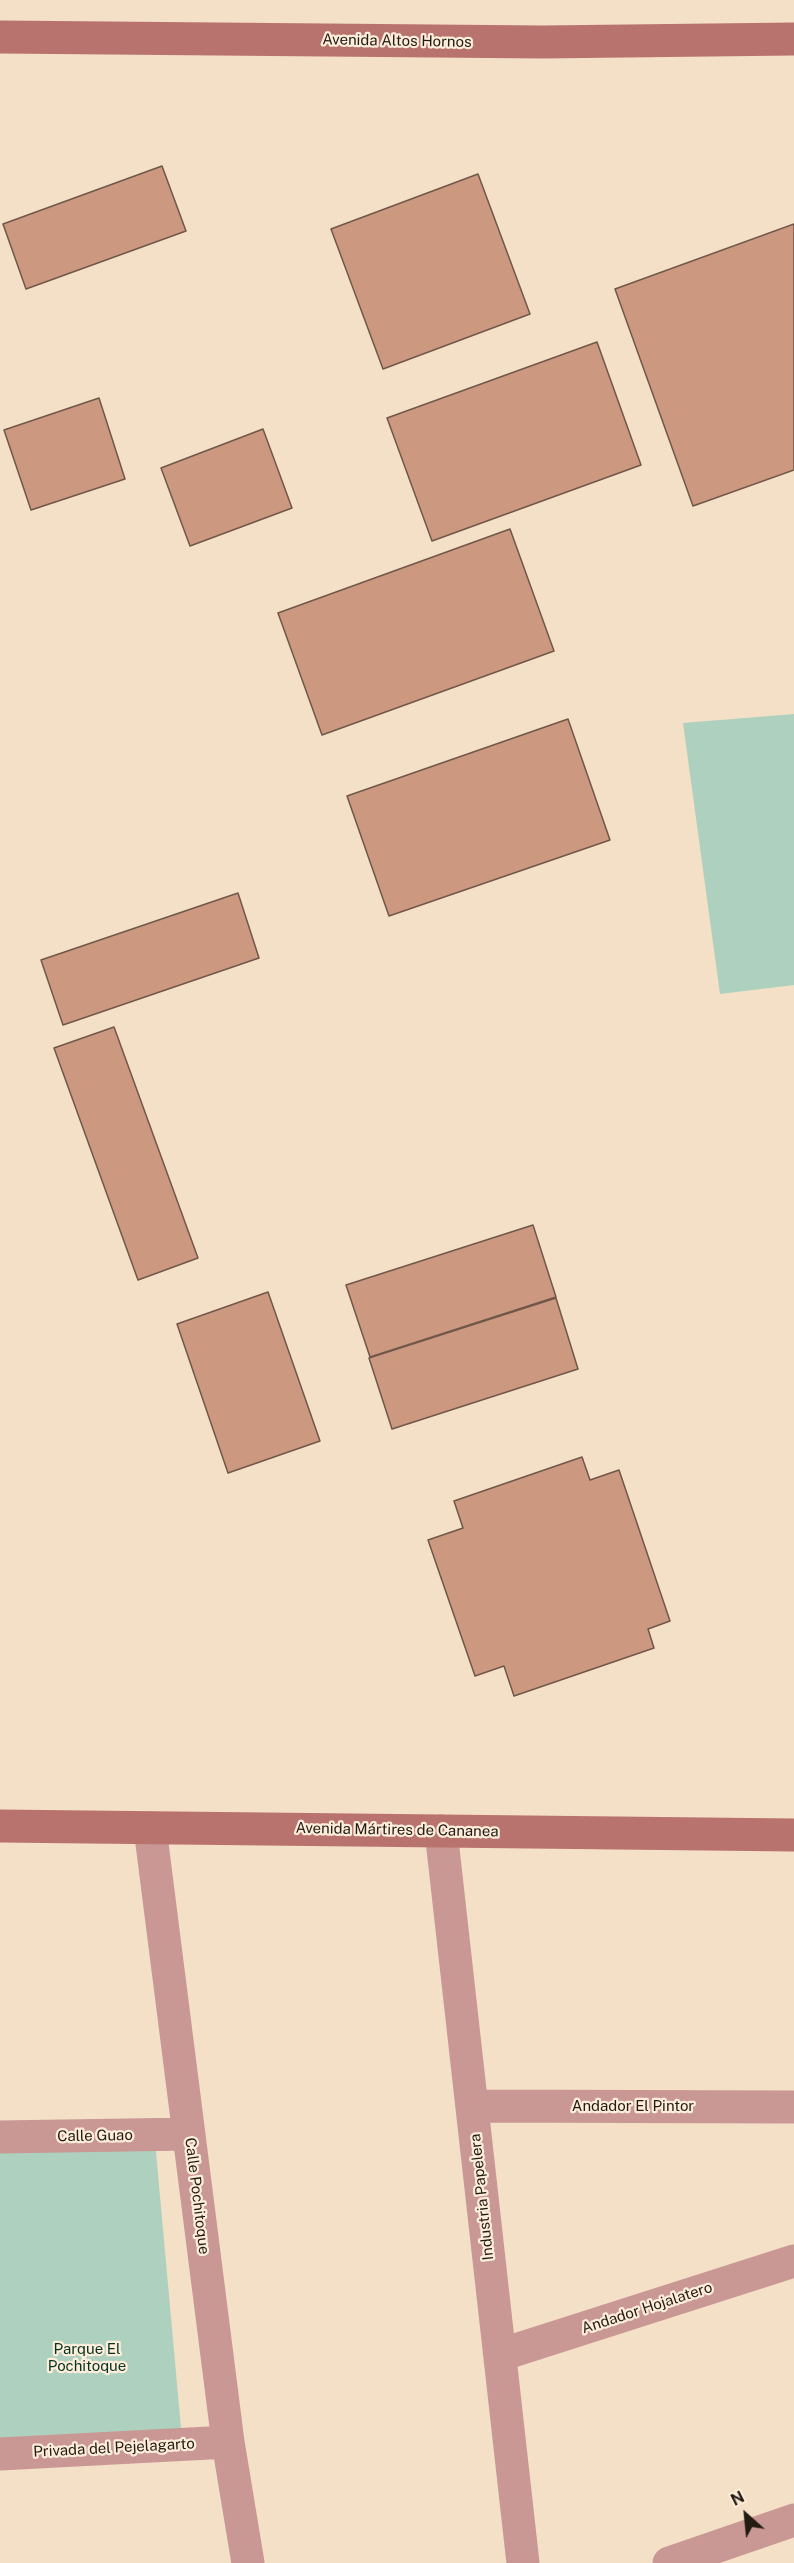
<!DOCTYPE html>
<html>
<head>
<meta charset="utf-8">
<style>
	body { margin:0 }
	#map { position:relative; width:794px; height:2563px; overflow:hidden; background:#f4dfc7; font-family:"Public Sans",sans-serif }
	canvas { display:block }
	.north { position:absolute; left:716px; top:2485px; width:60px; height:60px; -webkit-text-stroke:4px #feedda; paint-order:stroke; rotate:333deg; font-size:16px; font-weight:700; line-height:24px; text-align:center; color:#221b12 }
	.north::after { content:''; display:block; margin:auto; width:21px; height:27px; background:#221b12; clip-path:polygon(50% 0,100% 100%,50% 72%,0 100%) }
</style>
</head>
<body>
<div id="map">
<canvas width="794" height="2563"></canvas>
<div class="north">N</div>
</div>
<script>
const ctx = document.querySelector('canvas').getContext('2d');
ctx.lineJoin = 'round';
function fillPath(path, color) { ctx.fillStyle = color; ctx.fill(path, 'evenodd'); }
function stroke(path, color, width, dash) { ctx.strokeStyle = color; ctx.lineWidth = width; ctx.lineCap = dash ? 'butt' : 'round'; ctx.setLineDash(dash || []); ctx.stroke(path); }
function write(font, color, halo, rows, align = 'center') {
  ctx.font = font + ' "Public Sans",sans-serif'; ctx.lineWidth = 4.5; ctx.setLineDash([]); ctx.textBaseline = 'middle'; ctx.strokeStyle = halo; ctx.fillStyle = color; for (const [text, x, y, turn = 0] of rows) {
    ctx.save(); ctx.translate(x, y); ctx.rotate((+turn || 0) * Math.PI / 180); ctx.textAlign = isNaN(turn) ? turn : align; if (halo) ctx.strokeText(text, 0, 0); ctx.fillText(text, 0, 0); ctx.restore();
  }
}
fillPath(new Path2D(`
	M794,714V985L720,994L683,723Z
	M155,2141L182,2439L0,2451V2143Z`), '#add1be');
const building = new Path2D(`
	M162,166L186,231L26,289L3,224Z
	M478,174L530,314L383,369L331,229Z
	M794,224V470L693,506L615,289Z
	M597,342L641,465L432,541L387,418Z
	M99,398L125,479L31,510L4,430Z
	M263,429L292,508L190,546L161,468Z
	M510,529L554,651L322,735L278,613Z
	M568,719L610,840L389,916L347,796Z
	M238,893L259,958L63,1025L41,960Z
	M114,1027L198,1258L138,1280L54,1048Z
	M533,1225L556,1297L370,1357L346,1285Z
	M268,1292L320,1441L228,1473L177,1324Z
	M556,1298L578,1369L392,1429L369,1358Z
	M582,1457L590,1480L619,1470L670,1621L648,1629L654,1648L514,1696L504,1666L475,1676L428,1540L463,1528L454,1501Z`);
fillPath(building, '#cc9980');
stroke(building, '#70574a', 1.5);
stroke(new Path2D(`
	M150,1828L228,2442L248,2563
	M441,1831L523,2563
	M472,2106L794,2107
	M0,2137L189,2134
	M500,2355L794,2261
	M0,2454L228,2442
	M669,2563L794,2520`), '#c99894', 33);
stroke(new Path2D(`
	M0,37L543,42L794,39
	M0,1826L794,1835`), '#b9736e', 33);
write('15px', '#221b12', '#feedda', [
	["Avenida Altos Hornos",397,41,1],
	["Avenida Mártires de Cananea",397,1830,1],
	["Andador El Pintor",633,2106],
	["Calle Guao",95,2136,-1],
	["Calle Pochitoque",197,2196,83],
	["Industria Papelera",482,2197,-96],
	["Andador Hojalatero",647,2308,-18],
	["Privada del Pejelagarto",114,2448,-3]
]);
write('15px', '#033421', '#feedda', [
	["Parque El",87,2349],
	["Pochitoque",87,2366]
]);
</script>
</body>
</html>
